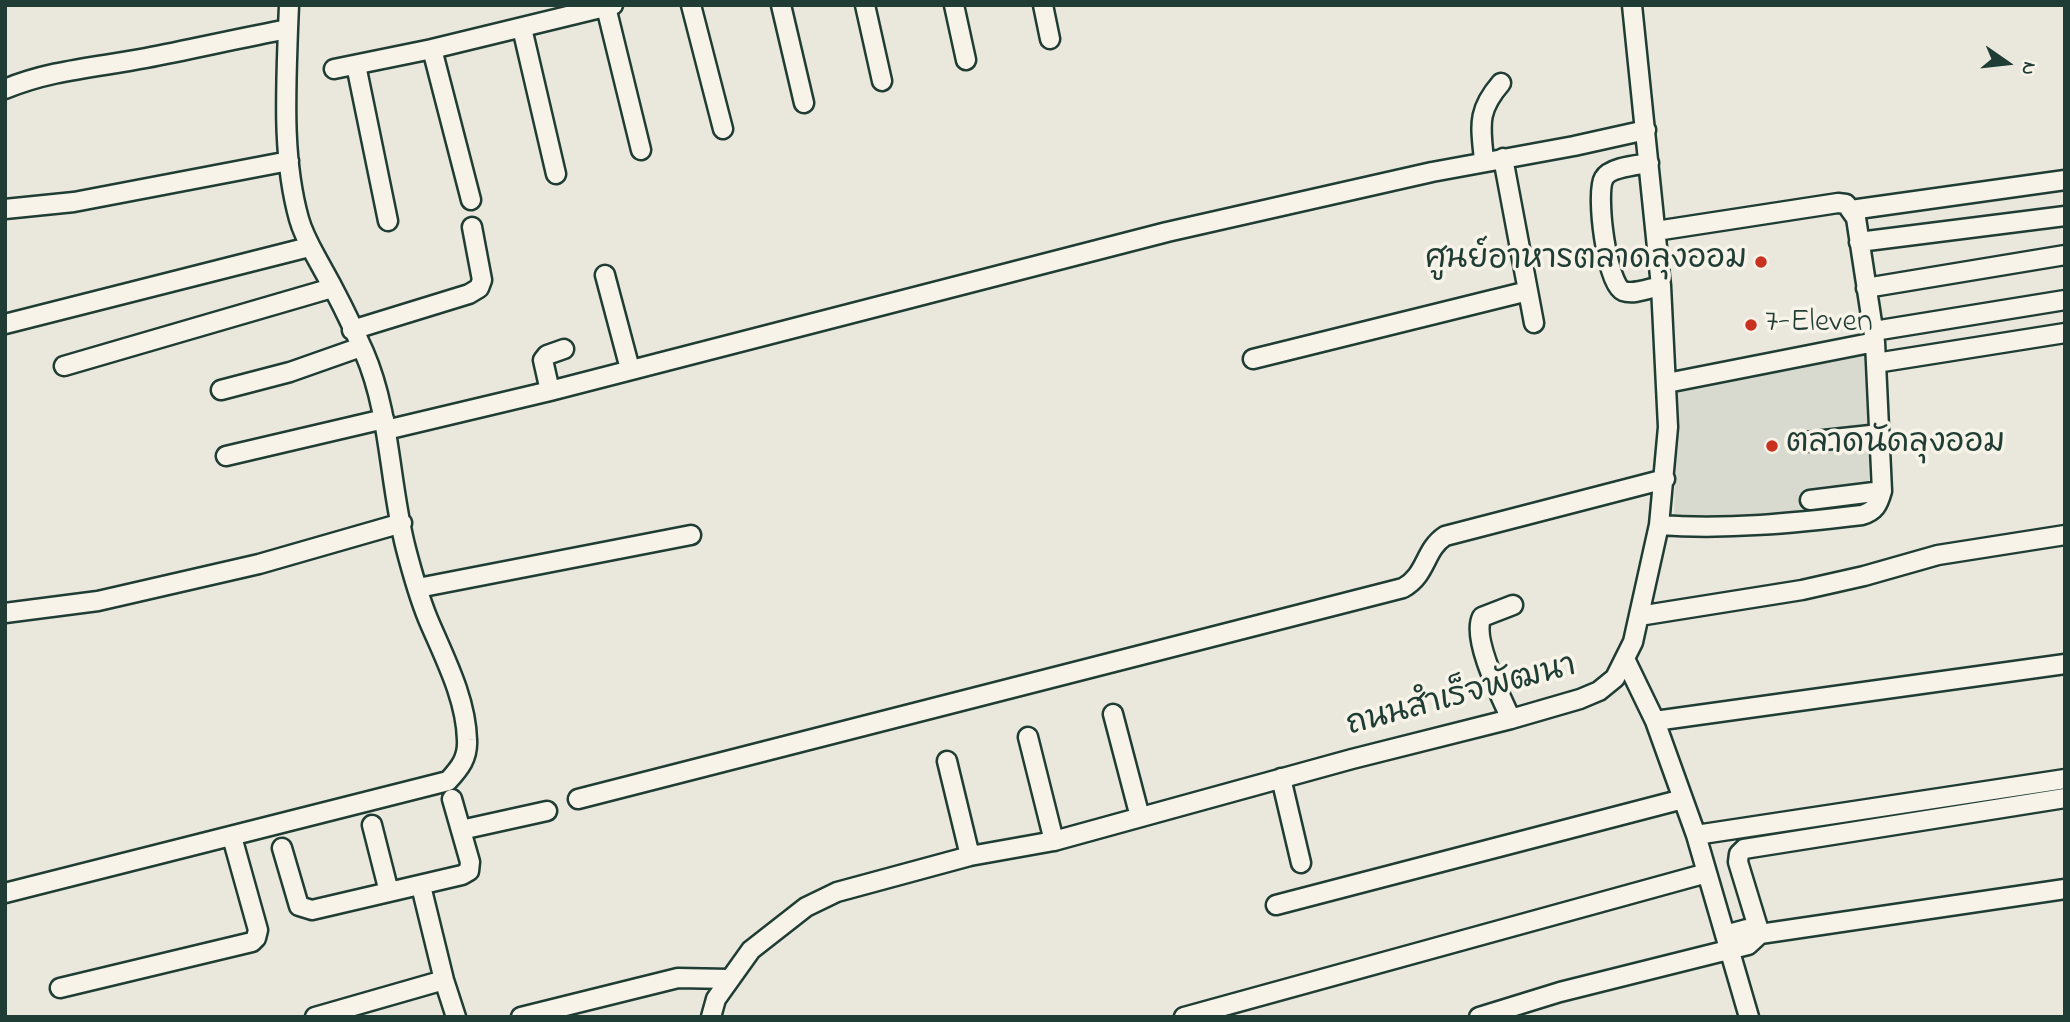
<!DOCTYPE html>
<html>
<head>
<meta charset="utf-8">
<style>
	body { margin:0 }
	#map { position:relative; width:2070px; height:1022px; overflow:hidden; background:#eae8dd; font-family:"Indie Flower",sans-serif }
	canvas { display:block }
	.frame { position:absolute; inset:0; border:7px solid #1f3d34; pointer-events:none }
	.north { position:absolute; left:1972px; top:28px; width:70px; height:70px; -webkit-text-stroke:5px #f7f3e8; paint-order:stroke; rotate:104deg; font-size:19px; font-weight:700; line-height:28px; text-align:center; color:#1f3d34 }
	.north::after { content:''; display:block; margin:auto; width:24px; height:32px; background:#1f3d34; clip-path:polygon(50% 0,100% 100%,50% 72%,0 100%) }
</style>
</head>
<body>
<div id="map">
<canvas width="2070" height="1022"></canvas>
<div class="frame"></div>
<div class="north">N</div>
</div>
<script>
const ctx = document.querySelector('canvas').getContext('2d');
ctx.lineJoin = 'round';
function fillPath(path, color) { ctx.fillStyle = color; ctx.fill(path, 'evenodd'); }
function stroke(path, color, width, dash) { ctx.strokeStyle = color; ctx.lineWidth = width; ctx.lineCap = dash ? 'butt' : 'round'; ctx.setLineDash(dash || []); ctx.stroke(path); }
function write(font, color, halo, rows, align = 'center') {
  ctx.font = font + ' "Indie Flower","Playpen Sans Thai",sans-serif'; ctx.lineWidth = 7; ctx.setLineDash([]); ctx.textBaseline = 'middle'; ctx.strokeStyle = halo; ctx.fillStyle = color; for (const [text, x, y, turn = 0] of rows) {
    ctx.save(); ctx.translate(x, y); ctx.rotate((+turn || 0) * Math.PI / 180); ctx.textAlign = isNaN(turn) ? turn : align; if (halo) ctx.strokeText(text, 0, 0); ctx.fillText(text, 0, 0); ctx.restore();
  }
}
fillPath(new Path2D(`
	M1868,351L1869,502L1700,522L1674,517L1677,390Z`), '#d9dacf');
const minor = new Path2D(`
	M691,5L723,129
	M781,5L804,103
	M865,5L882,81
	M954,5L966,60
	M1043,5L1050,39
	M606,7L641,150
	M522,28L556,174
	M432,49L471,200
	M356,65L388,221
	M334,69L432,49L613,5
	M5,89C50,70 99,67 146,58C193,49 240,38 288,29L289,5
	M1503,158L1534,323
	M1484,161C1481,126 1476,112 1501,83
	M1649,163C1638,165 1610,167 1604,178C1595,193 1607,285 1623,291C1634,295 1650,288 1661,286
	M5,209L74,202L289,161
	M1851,210L2065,180
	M1656,231L1838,203L1846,204L1856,218L1875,342L1667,383
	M1859,242L2065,216
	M605,275L630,369
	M1866,288L2065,255
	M5,324L309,247
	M352,330L469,294L479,288L482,280L472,227
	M1874,331L2065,300
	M1253,359L1528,291
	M1876,363L2065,333
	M64,366L332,288
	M221,390L290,372L361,347
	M550,391L543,360L547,355L564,349
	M386,430L550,391L1167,232L1432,172L1574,146L1646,130
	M1805,442L1880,434
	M226,456L384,419
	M1810,500L1882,491
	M1659,525C1727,530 1794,523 1862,515C1875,511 1878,505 1882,491L1875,342
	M418,588L691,535
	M5,613L98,601L259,564L402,523
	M1639,616L1802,590L1864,576L1938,555L2065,535
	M1625,659L1655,721L1696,835L1749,1017
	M1113,714L1140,817
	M1511,719C1501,697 1471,638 1482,617L1513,605
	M1655,721L2065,664
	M1028,737L1054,841
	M947,761L970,856
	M1281,778L1301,863
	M578,799L1403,588C1427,575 1424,550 1445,536L1665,479
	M372,825L389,892
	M461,830L547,811
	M1696,835L2065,779
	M282,848L299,906L312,910L462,875L469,871L470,862L452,799
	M421,886L444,980L456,1017
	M5,893L448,781C460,768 468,758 467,740C466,698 444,657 428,619C419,597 412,572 406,549C389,484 391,414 364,352C351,323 337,294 321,266C313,251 304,237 299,219C282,158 286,91 288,29
	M1276,905L1683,799
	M1760,934L1738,862L1739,854L1744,849L2065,798
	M1725,935L1747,929L1760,934L2065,889
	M60,988L252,942L256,938L258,930L232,837
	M315,1017L444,980
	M521,1017L678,978L729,979
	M711,1017L716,999L751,950L806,907L837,892L970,856L1054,841L1352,759L1511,719L1580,699L1599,691L1615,678L1633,642L1659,525L1668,427L1661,286L1632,5
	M1184,1017L1707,873
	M1479,1017L1560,992L1748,945L1760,934`);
stroke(minor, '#1f3d34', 23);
stroke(minor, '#f7f3e8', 18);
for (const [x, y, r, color] of [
	[1761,262,7,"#c8321e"],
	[1751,325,7,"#c8321e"],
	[1772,446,7,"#c8321e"]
]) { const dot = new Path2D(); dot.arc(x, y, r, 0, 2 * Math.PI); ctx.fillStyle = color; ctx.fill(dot); stroke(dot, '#f7f3e8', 2.5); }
write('32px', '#1f3d34', '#f7f3e8', [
	["ศูนย์อาหารตลาดลุงออม",1747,262,"right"],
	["7-Eleven",1765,325],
	["ตลาดนัดลุงออม",1786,446]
], 'left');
write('32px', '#1f3d34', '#f7f3e8', [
	["ถนนสำเร็จพัฒนา",1462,698,-15]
]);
</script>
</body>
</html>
